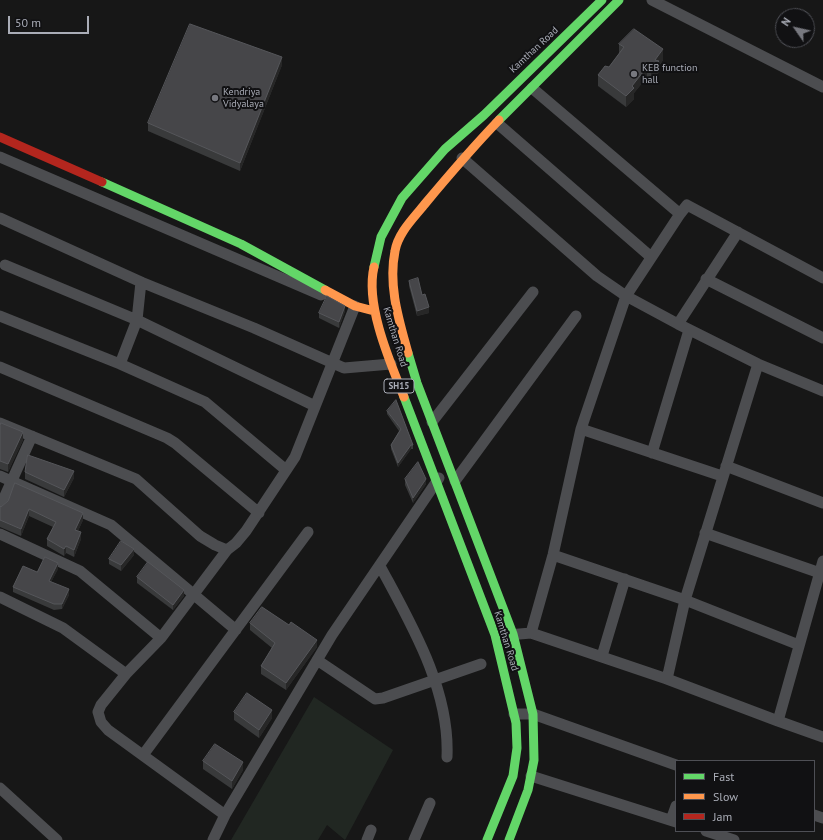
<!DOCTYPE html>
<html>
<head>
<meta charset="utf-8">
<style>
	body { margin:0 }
	#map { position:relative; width:823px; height:840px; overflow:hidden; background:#171717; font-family:"PT Sans",sans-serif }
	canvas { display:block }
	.legend { position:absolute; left:675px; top:760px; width:140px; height:72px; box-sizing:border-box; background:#111113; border:1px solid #4e4f55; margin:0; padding:5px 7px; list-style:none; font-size:12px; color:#aaadb7 }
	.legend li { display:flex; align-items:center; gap:8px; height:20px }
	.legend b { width:20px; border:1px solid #4e4f55 }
	.north { position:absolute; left:775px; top:8px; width:40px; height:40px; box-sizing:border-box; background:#111113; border:1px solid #4e4f55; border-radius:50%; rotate:304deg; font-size:11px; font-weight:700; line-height:16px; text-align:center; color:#aaadb7 }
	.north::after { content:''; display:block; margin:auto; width:14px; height:18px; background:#77787f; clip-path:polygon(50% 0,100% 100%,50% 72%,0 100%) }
	.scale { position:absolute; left:8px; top:16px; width:81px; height:18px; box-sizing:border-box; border:2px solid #aaadb7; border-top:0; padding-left:5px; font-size:12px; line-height:14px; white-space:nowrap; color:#aaadb7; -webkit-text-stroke:3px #111113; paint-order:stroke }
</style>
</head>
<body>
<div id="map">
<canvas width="823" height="840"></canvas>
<ul class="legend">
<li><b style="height:5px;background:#63d668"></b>Fast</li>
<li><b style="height:5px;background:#ff974d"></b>Slow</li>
<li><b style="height:5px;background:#b3261e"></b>Jam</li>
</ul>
<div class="north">N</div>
<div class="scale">50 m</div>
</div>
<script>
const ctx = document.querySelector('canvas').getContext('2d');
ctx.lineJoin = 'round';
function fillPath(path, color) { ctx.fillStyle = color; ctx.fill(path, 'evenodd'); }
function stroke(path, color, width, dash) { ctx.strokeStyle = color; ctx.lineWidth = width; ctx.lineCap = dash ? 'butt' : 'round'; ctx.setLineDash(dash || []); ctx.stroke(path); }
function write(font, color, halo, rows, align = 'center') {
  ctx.font = font + ' "PT Sans",sans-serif'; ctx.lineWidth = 4; ctx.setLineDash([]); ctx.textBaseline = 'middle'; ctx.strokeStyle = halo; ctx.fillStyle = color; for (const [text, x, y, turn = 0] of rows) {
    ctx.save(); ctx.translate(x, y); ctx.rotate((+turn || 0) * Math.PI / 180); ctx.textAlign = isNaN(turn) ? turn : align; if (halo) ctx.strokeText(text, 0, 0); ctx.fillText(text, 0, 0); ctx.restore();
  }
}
fillPath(new Path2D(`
	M314,697L393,750L345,840L327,825L318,840H231Z`), '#212722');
stroke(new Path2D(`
	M652,0L823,87
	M497,123L651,257
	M0,157L321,295
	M462,158L597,276L626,296L678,324L758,364L823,391
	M680,214L687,205L823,278
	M0,218L141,282L254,328L344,368L391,364
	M5,265L137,320L315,406
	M706,279L823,338
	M0,316L120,364L137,320L141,282
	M678,324L738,232
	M120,364L205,402L286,470
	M0,367L167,438L175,443L259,513
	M432,422L533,292
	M0,423L136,479L200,536L215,545L227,550
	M581,429L722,476
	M652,453L689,330
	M726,466L823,503
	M0,476L111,525L236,630
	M455,481L576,316
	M0,507L32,436
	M705,533L820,573
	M0,534L80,571L161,638
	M553,555L685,600L799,645
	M380,566C411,624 450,689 447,757
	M0,597L63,628L126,674
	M531,633L553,555L581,429L626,296L680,214L532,88
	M508,635L531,633L667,679L778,721L823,561
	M602,656L625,579
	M317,660L375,699L383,698L481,664
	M667,679L685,600L758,364
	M514,714H533L676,765
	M778,721L823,737
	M143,755L308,532
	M531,776L676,822
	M0,788L57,840
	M225,815L108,730L101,722L98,712L101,705L126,674L161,638L227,550L236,543L246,531L295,457L355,306
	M814,815L823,818
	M671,820L676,806
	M706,831L734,840
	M213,840L225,815L332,635L439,478
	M367,840L371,830
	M414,840L430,803`), '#4c4d50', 11);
stroke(new Path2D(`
	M499,120L619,0
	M102,182L241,244L325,290
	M374,267L381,237L402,198L445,149L484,115L602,0
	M408,353L417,383L513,634L533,714L534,760L528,790L509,840
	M404,397L495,635L516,723L517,748L513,776L487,840`), '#63d668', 9);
stroke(new Path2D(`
	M374,267C365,305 390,362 404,397
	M325,290L355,306L374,311
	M408,353C399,320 388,286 395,251C398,233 413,219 424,205C449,175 472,148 499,120`), '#ff974d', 9);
stroke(new Path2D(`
	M0,137L102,182`), '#b3261e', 9);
fillPath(new Path2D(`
	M619,44L663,60L659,66V72L651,80L647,77L634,93V99L626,107L598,86V75L609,67L619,54Z
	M282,65L240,171L148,131V123Z
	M409,281L422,295L429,313L417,316L409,286Z
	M345,311L339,328L319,318V313Z
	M387,411L413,445V449H411L398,467L391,449V445L399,431L387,414Z
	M0,426L23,440L8,472L0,469Z
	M25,472L74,478L64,497L25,479Z
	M405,479L426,484L413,503L405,485Z
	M8,501L83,520L78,531L81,539L74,557L66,553L64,556L47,546V539L53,527L29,516L21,536L0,527V506L1,507Z
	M134,555L121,571L109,564V559Z
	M58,569L51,582L69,595L62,609L54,610L13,592V587Z
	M137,577L184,596L173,610L137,583Z
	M250,623L317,647L286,690L261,674V666L272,648L250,630Z
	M234,712L272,718L259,738L234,720Z
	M203,761L243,770L232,789L203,769Z`), '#393a3b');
fillPath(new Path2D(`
	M663,49V60L659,66V72L651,80V69L655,60Z
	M282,57V65L240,171V163Z
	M647,67V77L634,93V99L626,107V96L632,86Z
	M345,306V311L339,328V322Z
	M429,307V313L417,316V311Z
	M23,432V440L8,472V464Z
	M411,445V449L398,467V463Z
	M74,471V478L64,497V490Z
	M426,479V484L413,503V498Z
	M29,509V516L21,536V529Z
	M83,513V520L75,537V530Z
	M81,532V539L74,557V550Z
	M66,546V553L64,556V549Z
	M134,549V555L121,571V565Z
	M58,563V569L49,586V581Z
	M69,589V595L62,609V604Z
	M184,590V596L173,610V605Z
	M317,640V647L286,690V683Z
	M272,710V718L259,738V730Z
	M243,762V770L232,789V781Z`), '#272727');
const building = new Path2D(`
	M190,24L282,57L240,163L148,123Z
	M634,29L663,49L655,60L659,61L651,69L647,67L632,86L634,88L626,96L598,75L605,66L609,67L624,47L619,44Z
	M418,278L422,295L425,294L429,307L417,311L409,281Z
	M327,296L345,306L339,322L319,313Z
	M396,400L413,445H411L398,463L391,445L401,429L387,411Z
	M1,423L23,432L8,464L0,461V426Z
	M28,455L74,471L64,490L25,472L27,458Z
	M418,462L426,479L413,498L405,479Z
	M15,483L83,513L75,530L81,532L74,550L66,546L64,549L47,539L56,522L29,509L21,529L0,520V506L1,507L8,501Z
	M121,541L134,549L121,565L109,559Z
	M45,557L58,563L49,581L69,589L62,604H54L13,587L23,566L37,572Z
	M148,562L184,590L173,605L137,577Z
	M262,607L289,625L291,622L317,640L286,683L261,666L275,643L250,623Z
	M247,693L272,710L259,730L234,712Z
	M215,744L243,762L232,781L203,761Z`);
fillPath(building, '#464649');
stroke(building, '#55565a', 1);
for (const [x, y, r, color] of [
	[634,74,4,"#77787f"],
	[215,98,4,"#77787f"]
]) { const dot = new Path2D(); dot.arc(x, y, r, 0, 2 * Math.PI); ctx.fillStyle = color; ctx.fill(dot); stroke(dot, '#111113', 1.5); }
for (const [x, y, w] of [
	[399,386,30]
]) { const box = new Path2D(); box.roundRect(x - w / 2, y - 7, w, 14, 3); ctx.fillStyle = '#111113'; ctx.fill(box); stroke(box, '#aaadb7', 1); }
write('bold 9px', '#aaadb7', null, [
	["SH15",399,386]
]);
write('10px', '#aaadb7', '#111113', [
	["Kamthan Road",534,50,-43],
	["Kamthan Road",395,337,73],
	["Kamthan Road",506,641,73]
]);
write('10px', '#aaadb7', '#111113', [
	["KEB function",642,68],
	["hall",642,80],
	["Kendriya",223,92],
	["Vidyalaya",223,104]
], 'left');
</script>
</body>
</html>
